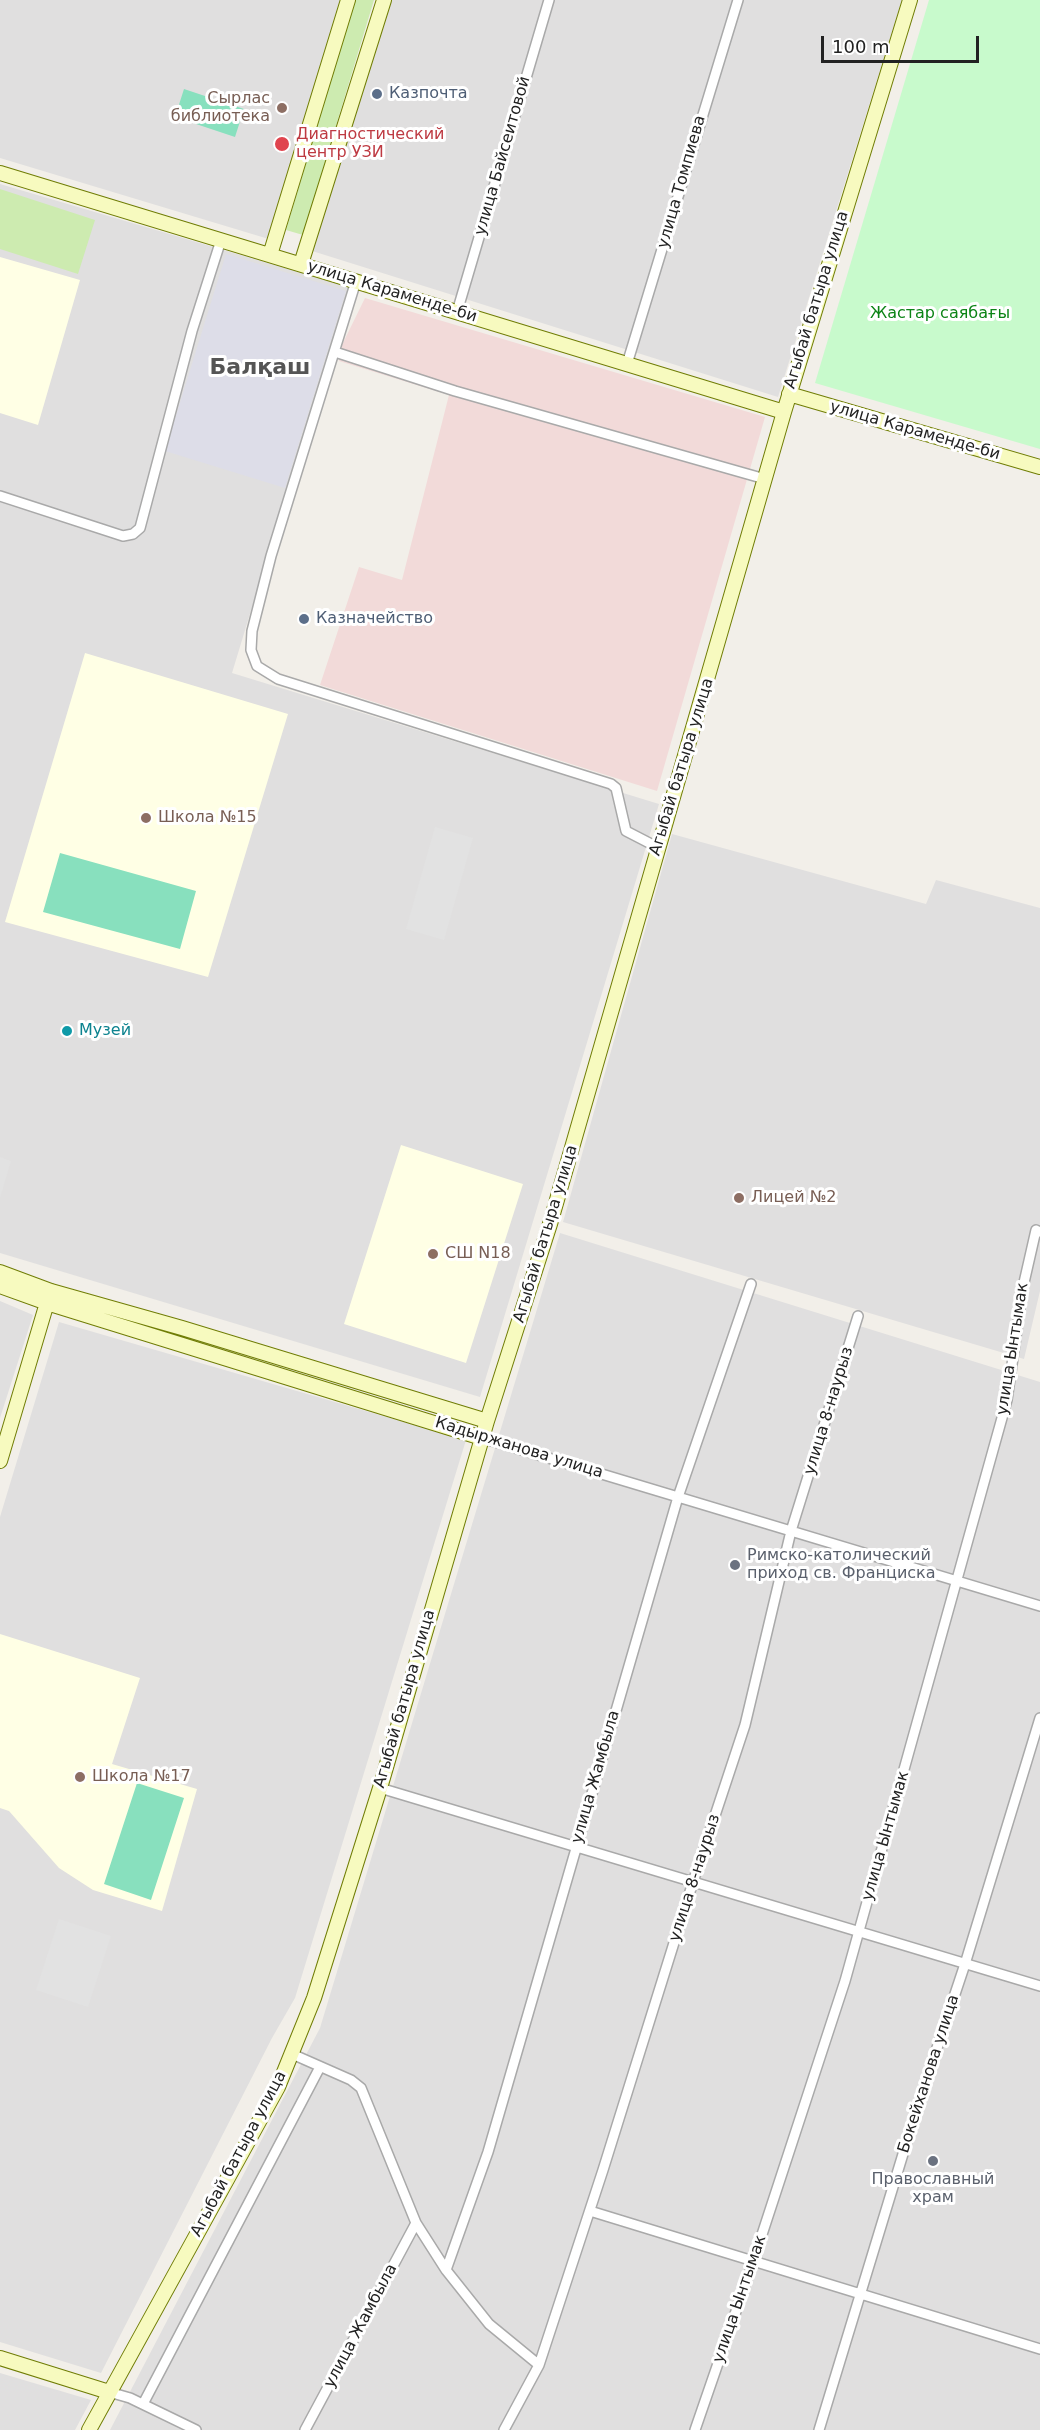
<!DOCTYPE html>
<html>
<head>
<meta charset="utf-8">
<style>
	body { margin:0 }
	#map { position:relative; width:1040px; height:2430px; overflow:hidden; background:#f2efe9; font-family:"DejaVu Sans",sans-serif }
	canvas { display:block }
	.scale { position:absolute; left:821px; top:36px; width:158px; height:27px; box-sizing:border-box; border:3px solid #222; border-top:0; padding-left:8px; font-size:18px; line-height:21px; white-space:nowrap; color:#222; -webkit-text-stroke:4px #fff; paint-order:stroke }
</style>
</head>
<body>
<div id="map">
<canvas width="1040" height="2430"></canvas>
<div class="scale">100 m</div>
</div>
<script>
const ctx = document.querySelector('canvas').getContext('2d');
ctx.lineJoin = 'round';
function fillPath(path, color) { ctx.fillStyle = color; ctx.fill(path, 'evenodd'); }
function stroke(path, color, width, dash) { ctx.strokeStyle = color; ctx.lineWidth = width; ctx.lineCap = dash ? 'butt' : 'round'; ctx.setLineDash(dash || []); ctx.stroke(path); }
function write(font, color, halo, rows, align = 'center') {
  ctx.font = font + ' "DejaVu Sans",sans-serif'; ctx.lineWidth = 6; ctx.setLineDash([]); ctx.textBaseline = 'middle'; ctx.strokeStyle = halo; ctx.fillStyle = color; for (const [text, x, y, turn = 0] of rows) {
    ctx.save(); ctx.translate(x, y); ctx.rotate((+turn || 0) * Math.PI / 180); ctx.textAlign = isNaN(turn) ? turn : align; if (halo) ctx.strokeText(text, 0, 0); ctx.fillText(text, 0, 0); ctx.restore();
  }
}
fillPath(new Path2D(`
	M0,0H345L272,240L0,158Z
	M392,0H902L778,397L309,250Z
	M0,184L349,287L232,673L659,804L480,1397L0,1253Z
	M672,834L926,904L936,880L1040,908V1291L1024,1359L563,1222Z
	M560,1233L1040,1382V2430H110L320,2028Z
	M0,1301L33,1315L0,1418Z
	M59,1322L466,1440L295,1998L272,2038L101,2373L0,2342V1517Z
	M0,2373L91,2400L75,2430H0Z`), '#e0dfdf');
fillPath(new Path2D(`
	M365,298L765,417L657,791L320,685L359,567L402,580L449,395L339,361L342,345Z`), '#f2dad9');
fillPath(new Path2D(`
	M0,257L80,280L38,425L0,413Z
	M85,653L288,714L208,977L5,922Z
	M401,1145L523,1184L466,1363L344,1324Z
	M0,1634L140,1678L112,1764L197,1789L162,1911L93,1890L59,1868L9,1811L0,1808Z`), '#ffffe5');
fillPath(new Path2D(`
	M355,0H374L303,235L286,230Z
	M0,189L95,220L78,274L0,249Z`), '#cdebb0');
fillPath(new Path2D(`
	M929,0H1040V449L815,383Z`), '#c8facc');
fillPath(new Path2D(`
	M184,89L244,109L235,137L175,117Z
	M60,853L196,891L180,949L43,912Z
	M137,1783L184,1798L151,1900L104,1884Z`), '#88e0be');
fillPath(new Path2D(`
	M435,827L473,838L444,940L406,929Z
	M0,1157L11,1161L0,1198Z
	M59,1919L111,1936L88,2007L36,1990Z`), '#e2e2e2');
fillPath(new Path2D(`
	M226,254L346,291L285,488L165,451Z`), '#dddde8');
const street = new Path2D(`
	M356,281L271,556L252,631L251,650L257,666L278,679L611,784L616,788L626,831L657,847
	M457,312L549,0
	M335,352L455,391L765,479
	M627,364L738,0
	M0,496L123,536L133,534L140,528L192,331L221,240
	M482,1438L1040,1606
	M380,1788L1040,1986
	M292,2054L351,2080L361,2088L416,2223L446,2270L489,2324L539,2365
	M590,2211L1040,2349
	M446,2270L488,2152L678,1497L751,1284
	M109,2392L130,2398L196,2430
	M143,2404L320,2067
	M305,2430L416,2223
	M504,2430L539,2365L603,2170L693,1882L745,1725L791,1531L858,1316
	M695,2430L753,2262L845,1981L1007,1400L1023,1287L1036,1230L1040,1232
	M819,2430L917,2108L965,1964L1040,1718`);
const secondary = new Path2D(`
	M0,173L784,412
	M270,255L348,0
	M301,264L384,0
	M789,394L1040,467
	M0,1272L51,1291L182,1328L487,1421
	M0,1286L47,1303L482,1438
	M0,1461L49,1296
	M0,2358L109,2392
	M89,2430L278,2087L314,1998L380,1788L487,1421L550,1224L784,412L910,0`);
stroke(street, '#a9a9a9', 12);
stroke(secondary, '#707d05', 16);
stroke(street, '#fff', 9);
stroke(secondary, '#f7fabf', 14);
for (const [x, y, r, color] of [
	[377,94,6,"#5c6f8a"],
	[282,108,6,"#8d6e63"],
	[282,144,8,"#e0444e"],
	[304,619,6,"#5c6f8a"],
	[146,818,6,"#8d6e63"],
	[67,1031,6,"#0f9aa8"],
	[739,1198,6,"#8d6e63"],
	[433,1254,6,"#8d6e63"],
	[735,1565,6,"#6b7280"],
	[80,1777,6,"#8d6e63"],
	[933,2161,6,"#6b7280"]
]) { const dot = new Path2D(); dot.arc(x, y, r, 0, 2 * Math.PI); ctx.fillStyle = color; ctx.fill(dot); stroke(dot, '#fff', 2); }
write('16px', '#4e5e75', '#fff', [
	["Казпочта",389,94],
	["Казначейство",316,619]
], 'left');
write('16px', '#785e54', '#fff', [
	["Сырлас",270,99,"right"],
	["библиотека",270,117,"right"],
	["Школа №15",158,818],
	["Лицей №2",751,1198],
	["СШ N18",445,1254],
	["Школа №17",92,1777]
], 'left');
write('16px', '#be3a42', '#fff', [
	["Диагностический",296,135],
	["центр УЗИ",296,153]
], 'left');
write('16px', '#222', '#fff', [
	["улица Байсеитовой",503,156,-74],
	["улица Томпиева",682,182,-74],
	["улица Караменде-би",392,292,17],
	["Агыбай батыра улица",817,300,-73],
	["улица Караменде-би",915,431,16],
	["Агыбай батыра улица",682,767,-73],
	["Агыбай батыра улица",546,1234,-73],
	["улица Ынтымак",1013,1349,-81],
	["улица 8-наурыз",829,1411,-73],
	["Кадыржанова улица",519,1448,17],
	["Агыбай батыра улица",405,1699,-74],
	["улица Жамбыла",596,1777,-74],
	["улица Ынтымак",886,1836,-74],
	["улица 8-наурыз",695,1878,-72],
	["Бокейханова улица",929,2074,-72],
	["Агыбай батыра улица",239,2154,-62],
	["улица Ынтымак",740,2299,-71],
	["улица Жамбыла",361,2326,-62]
]);
write('16px', '#0c8416', '#fff', [
	["Жастар саябағы",940,314]
]);
write('16px', '#0d838f', '#fff', [
	["Музей",79,1031]
], 'left');
write('16px', '#5b616d', '#fff', [
	["Римско-католический",747,1556],
	["приход св. Франциска",747,1574],
	["Православный",933,2180,"center"],
	["храм",933,2198,"center"]
], 'left');
write('bold 22px', '#555', '#fff', [
	["Балқаш",260,368]
]);
</script>
</body>
</html>
